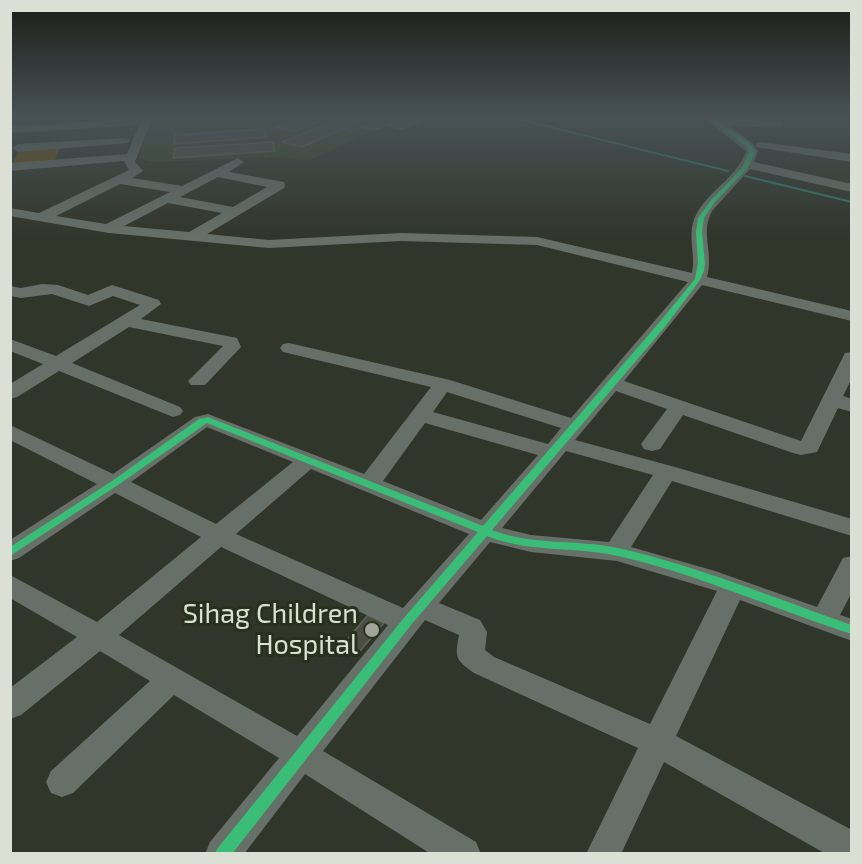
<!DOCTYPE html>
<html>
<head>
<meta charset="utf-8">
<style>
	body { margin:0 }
	#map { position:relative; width:862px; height:864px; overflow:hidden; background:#31362b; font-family:"Exo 2",sans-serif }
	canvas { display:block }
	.frame { position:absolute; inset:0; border:12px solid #dae1d4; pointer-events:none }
</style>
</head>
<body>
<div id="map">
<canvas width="862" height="864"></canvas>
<div class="frame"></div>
</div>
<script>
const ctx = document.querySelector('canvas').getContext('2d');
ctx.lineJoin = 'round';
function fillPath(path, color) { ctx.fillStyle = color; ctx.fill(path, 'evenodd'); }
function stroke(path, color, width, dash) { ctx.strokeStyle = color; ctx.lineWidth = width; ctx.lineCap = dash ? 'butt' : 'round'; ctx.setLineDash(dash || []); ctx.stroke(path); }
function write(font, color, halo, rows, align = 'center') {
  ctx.font = font + ' "Exo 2",sans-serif'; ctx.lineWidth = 6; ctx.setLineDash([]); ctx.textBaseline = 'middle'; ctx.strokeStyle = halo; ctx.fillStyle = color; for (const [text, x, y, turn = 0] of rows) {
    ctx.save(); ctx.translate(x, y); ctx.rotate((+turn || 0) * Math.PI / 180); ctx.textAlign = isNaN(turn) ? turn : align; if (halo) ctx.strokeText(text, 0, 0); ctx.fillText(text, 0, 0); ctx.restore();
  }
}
fillPath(new Path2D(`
	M153,118H401L307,161L283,157L156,162L138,159Z`), '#38442a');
fillPath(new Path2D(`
	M61,147L53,163L11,165L20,150Z`), '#6f4d06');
stroke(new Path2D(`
	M514,118L728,171
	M745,176L852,202`), '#2e7a6d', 2);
const building = new Path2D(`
	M298,118H327L296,131L276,127Z
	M340,118H369L302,147L282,142Z
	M380,118H400L375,130L361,127Z
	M404,118H425L403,129L388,126Z
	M264,129L266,137L174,144L175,135Z
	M273,142L275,151L173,158L175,148Z
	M368,615L384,623L360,651L344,643Z`);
fillPath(building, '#4c4e44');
stroke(building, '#616359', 1.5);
fillPath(new Path2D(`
	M137,118H152L135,162L143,171L132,178L182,186L238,158L244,162L229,172L284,182L285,185L284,188L207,234L269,240L401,233L537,237L692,273C696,255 687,234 695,217C707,191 737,178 746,151L704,118L783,122V126L779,127L729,126L752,143L758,151L754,162L852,184V192L750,169L712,211C700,232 714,254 707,277L852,311V321L702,285L624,381L801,441L845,353L852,352V378L843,396L852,399V412L838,408L817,452L801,455L793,453L683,415L660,449L652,451L644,449L641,444L667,409L616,391L575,440L675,467L852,519V536L672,481L631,547L715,571L817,607L843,558L852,556V592L840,615L852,619V641L740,600L676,736L852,830V854H826L664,762L621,854H586L638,748L474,673C455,659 455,658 459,635L425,620L323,751L476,842L481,854H431L305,774L244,854H205L210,842L279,758L174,695L73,793L62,797L51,793L46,782L51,771L150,681L100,651L21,715L10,719V688L77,637L10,598V575L97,622L201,537L115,493L19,558L10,561V540L97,484L10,440V425L113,474L195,417L208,414L364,474L431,387L283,352L280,348L283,344L289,343L450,380L571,418L688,282L537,245L401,241L269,248L109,233L10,216V208L39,213L129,170L124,161L10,171V163L127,154L139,125L10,133V127ZM218,177L267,187L233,207L180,197ZM120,184L170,192L106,224L56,216ZM168,203L222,213L189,232L124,226ZM447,392L561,428L548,444L433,412ZM425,423L538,455L481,520L383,481ZM207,427L293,462L216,524L131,482ZM566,451L653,475L609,542L531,535L502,528ZM311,469L469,534L403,608L236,534ZM490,542L531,552L617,561L717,591L650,724L494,657L485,650L487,632L480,620L439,603ZM221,547L388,625L297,736L119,635Z
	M125,138L129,139V143L18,152L12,148L18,144Z
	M760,142L852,154V162L756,147V143Z
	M42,284L58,285L88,295L112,285L159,300L161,304L141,319L237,338L241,347L205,385H191L188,381L223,346L129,327L72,363L180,407L183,411L180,415L173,417L59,371L17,397L10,399V384L43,364L10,351V339L56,356L140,305L113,296L89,306L52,294L21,298L10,296V286L21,288Z`), '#677068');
fillPath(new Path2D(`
	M707,118H713L750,144L755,151L752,160L746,170L715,202L704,218L702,232L705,263L704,271L700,280L664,328L492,530C532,546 576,539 618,548C698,566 774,598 852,625V634C773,609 698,574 618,556C574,546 529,553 487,536L411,625L232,854H215L217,849L403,619L478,532L207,423L118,485L10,556V547L112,481L199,419L208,417L483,526L658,324L695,279L698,263L696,232L698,218L711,200L742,168L749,151L746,146Z`), '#3abd76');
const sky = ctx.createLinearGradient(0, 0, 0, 239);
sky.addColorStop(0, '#1b1e18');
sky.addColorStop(0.49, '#485255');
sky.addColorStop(1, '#48525500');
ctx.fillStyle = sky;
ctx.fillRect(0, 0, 862, 239);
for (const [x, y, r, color] of [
	[372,630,8,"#9fa599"]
]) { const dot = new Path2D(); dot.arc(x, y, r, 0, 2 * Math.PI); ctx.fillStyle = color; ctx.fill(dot); stroke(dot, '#27311c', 2); }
write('27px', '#dae1d4', '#27311c', [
	["Sihag Children",358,614],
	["Hospital",358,645]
], 'right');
</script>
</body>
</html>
